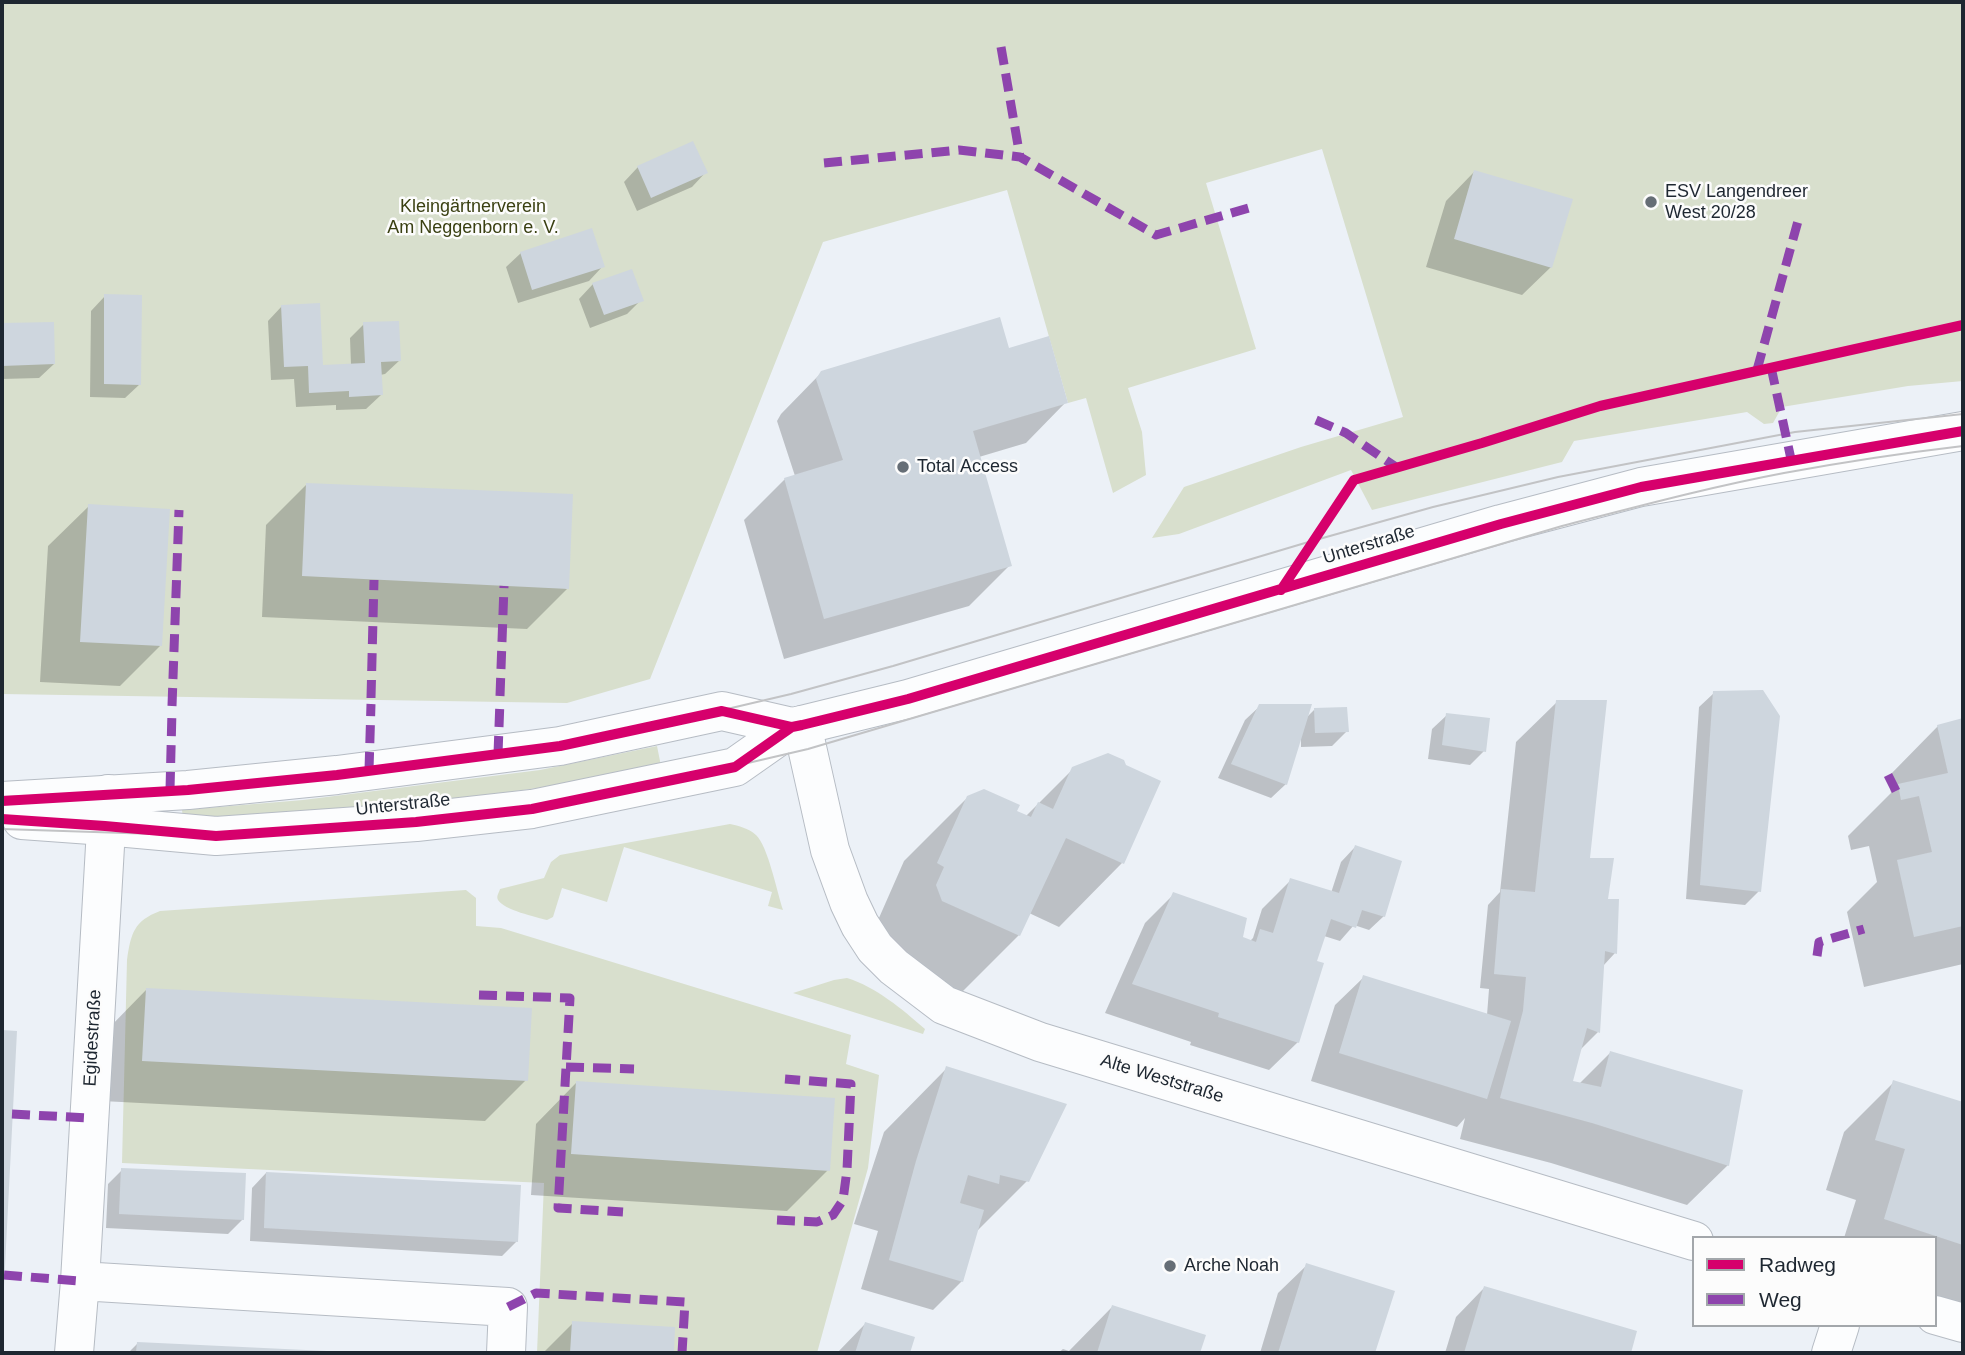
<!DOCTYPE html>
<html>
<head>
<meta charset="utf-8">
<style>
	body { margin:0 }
	#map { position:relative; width:1965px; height:1355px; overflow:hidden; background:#ecf1f7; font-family:Arial,sans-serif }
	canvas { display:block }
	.frame { position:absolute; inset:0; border:4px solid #1e2731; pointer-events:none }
	.legend { position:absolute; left:1692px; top:1236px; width:245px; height:91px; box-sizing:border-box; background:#fcfcfc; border:2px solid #a3a7ab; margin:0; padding:9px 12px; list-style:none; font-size:21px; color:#1e2731 }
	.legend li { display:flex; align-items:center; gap:14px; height:35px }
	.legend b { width:35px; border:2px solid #a3a7ab }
</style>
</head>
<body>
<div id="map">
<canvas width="1965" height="1355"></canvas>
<div class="frame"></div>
<ul class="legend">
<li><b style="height:9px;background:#d6006c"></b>Radweg</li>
<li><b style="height:9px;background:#8e44ad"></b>Weg</li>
</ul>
</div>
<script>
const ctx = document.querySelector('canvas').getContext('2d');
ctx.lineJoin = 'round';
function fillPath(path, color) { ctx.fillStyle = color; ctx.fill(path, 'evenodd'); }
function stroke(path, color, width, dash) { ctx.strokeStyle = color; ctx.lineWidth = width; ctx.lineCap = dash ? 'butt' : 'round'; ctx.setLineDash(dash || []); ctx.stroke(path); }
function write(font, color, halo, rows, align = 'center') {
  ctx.font = font + ' Arial,sans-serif'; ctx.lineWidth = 5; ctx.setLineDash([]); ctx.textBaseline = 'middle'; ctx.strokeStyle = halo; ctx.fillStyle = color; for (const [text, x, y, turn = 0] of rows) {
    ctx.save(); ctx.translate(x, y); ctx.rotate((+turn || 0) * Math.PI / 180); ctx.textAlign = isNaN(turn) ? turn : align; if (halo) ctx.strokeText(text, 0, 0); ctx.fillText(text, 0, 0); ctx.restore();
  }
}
fillPath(new Path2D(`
	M2,2H1963V381L1908,386L1782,407L1773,423L1764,424L1747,412L1574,441L1562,462L1372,510L1351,470L1179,534L1152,538L1184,487L1301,447L1403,417L1322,149L1206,183L1256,349L1128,388L1142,432L1146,475L1113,493L1086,398L1068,403L1007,190L823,242L650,679L567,703L2,694Z
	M657,746L661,766C623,773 584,781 545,787C425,805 304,814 183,819L182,810L303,800L540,770Z
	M730,824C739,826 748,828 756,835C768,846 777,892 783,910L768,906L772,892L624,847L607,902L562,888L553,917L547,920C536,917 504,910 498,900C496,896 499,893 500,889L544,878L551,862L560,855Z
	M466,890L476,898V926L501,928L851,1035L846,1064L879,1075L868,1168L817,1353H537L544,1183L122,1163L127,960C131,933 134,921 160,911Z
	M847,978C876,987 902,1009 925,1029L923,1034L793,993L834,980Z`), '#d8dfcd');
fillPath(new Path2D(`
	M638,167L706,172L692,187L637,211L624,182Z
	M1474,172L1551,267L1522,295L1426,267L1446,201Z
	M521,253L603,266L589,281L518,303L506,267Z
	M593,284L641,300L627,314L590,328L579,299Z
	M105,296L140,384L125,398L90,397L91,311Z
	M282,306L322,367L351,365L350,338L364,324L400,360L385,374L380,375L381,395L366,409L336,410V405L296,407L294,379L271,380L268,321Z
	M2,324H52L54,364L39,378L2,379Z
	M1008,350L1066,402L1026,443L979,457L1010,565L969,606L784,659L744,520L785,479L795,476L777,421L781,414L822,372Z
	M307,484L567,589L527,629L262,617L266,525Z
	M89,506L160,646L120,686L40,682L48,546Z
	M1714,693L1759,891L1745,905L1686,899L1699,707Z
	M1557,702L1588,860L1606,900L1615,953L1603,966L1598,1032L1579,1051L1571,1082L1579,1084L1610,1053L1728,1165L1687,1205L1551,1163L1460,1139L1465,1118L1457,1127L1311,1081L1335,1005L1364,977L1487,1015L1489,989L1480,988L1488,905L1500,892L1516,742Z
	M1260,706L1305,719L1314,710L1347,731L1332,746L1301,747V736L1286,784L1271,798L1218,778L1245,720Z
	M1447,715L1484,751L1470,765L1428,759L1432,729Z
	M1963,720V964L1864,987L1847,912L1877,882L1869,846L1851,850L1848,836L1891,793L1888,777L1938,726Z
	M1125,767L1158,782L1122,863L1059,927L1029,913L1019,935L956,998L875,927L904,861L968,797L1025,817L1073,769Z
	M1355,847L1384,916L1369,930L1354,925L1340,941L1324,936L1315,962L1298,1042L1269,1070L1190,1045L1191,1042L1105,1013L1145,923L1174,894L1241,938L1250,941L1253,938L1262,909L1291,880L1331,893L1341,862Z
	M146,990L526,1080L485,1121L102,1101L106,1031Z
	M2,1032H15L2,1296Z
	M947,1068L1027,1181L976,1232L962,1281L933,1310L861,1289L878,1231L854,1224L884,1132Z
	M1894,1082L1963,1104V1311L1935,1302V1238H1844L1856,1200L1826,1190L1844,1132Z
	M576,1083L828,1170L787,1211L531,1195L536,1124Z
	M122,1170L243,1219L228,1234L106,1228L108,1184Z
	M266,1173L517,1241L502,1256L250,1241L252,1188Z
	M1307,1265L1393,1292L1373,1353H1260L1278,1293Z
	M1484,1288L1635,1332L1629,1353H1445L1456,1317Z
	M1112,1307L1204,1336L1198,1353H1058L1063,1349L1069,1351Z
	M573,1323L674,1329L672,1353H543Z
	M865,1324L913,1338L908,1353H837Z
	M137,1344L333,1353H128Z`), '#0003');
fillPath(new Path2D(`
	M693,141L708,173L651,198L637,166Z
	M1474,170L1573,199L1552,268L1454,239Z
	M592,228L605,267L532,290L520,252Z
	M632,269L644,301L604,315L592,283Z
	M104,294L142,295L141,385L104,384Z
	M320,303L323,365L365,363L363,322L399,321L401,361L381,362L383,395L349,397V391L309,393L308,366L284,367L281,305Z
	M1000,317L1009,348L1049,336L1068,403L973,431L1012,566L824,619L784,478L843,460L816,379L821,371Z
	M54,322L55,364L2,366V323Z
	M306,483L573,494L569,589L302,576Z
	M88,504L170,509L162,646L80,642Z
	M1763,690L1780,716L1761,892L1700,885L1713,691Z
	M1556,700H1607L1590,858H1614L1608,899H1619L1617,954L1605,951L1600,1033L1587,1028L1573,1081L1601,1087L1610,1051L1743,1090L1729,1166L1592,1123L1500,1098L1523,1011L1526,977L1494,974L1501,889L1535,892Z
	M1259,704H1312L1287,785L1231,764Z
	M1347,707L1349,732L1315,733L1314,708Z
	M1446,713L1490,718L1486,752L1442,745Z
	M1963,718V926L1914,937L1897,860L1932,852L1919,796L1901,800L1898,784L1948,773L1937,725Z
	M1108,753L1124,760L1126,765L1161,781L1124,864L1066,838L1020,936L942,901L936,885L944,867L937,863L967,796L984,789L1020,805L1017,811L1031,817L1038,802L1053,809L1072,767Z
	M1355,845L1402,861L1385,917L1362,910L1356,928L1331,919L1317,961L1324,963L1299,1043L1218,1017L1219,1013L1132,984L1173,892L1247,918L1243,937L1256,942L1260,929L1273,933L1290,878L1339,893Z
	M1363,975L1511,1021L1487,1099L1339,1053Z
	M146,988L532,1008L528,1081L142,1061Z
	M2,1030L17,1031L4,1286H2Z
	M946,1066L1067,1104L1029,1182L1000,1175L999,1184L968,1175L960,1203L984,1210L963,1282L889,1260L916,1161Z
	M1893,1080L1963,1102V1245L1884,1219L1905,1149L1875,1140Z
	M576,1081L835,1098L830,1171L571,1154Z
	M121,1168L246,1173L244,1220L119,1214Z
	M266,1172L521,1185L518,1242L264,1228Z
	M1306,1263L1395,1291L1375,1353H1278Z
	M1484,1286L1637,1331L1631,1353H1464Z
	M1112,1305L1206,1335L1200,1353H1097Z
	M572,1321L675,1327L674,1353H570Z
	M865,1322L915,1337L910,1353H855Z
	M137,1342L327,1351L326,1353H136Z`), '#ced6de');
const minor = new Path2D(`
	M802,725L830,850L849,902L860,925L875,948L894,967L944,1005L1040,1042L1694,1241
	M80,1281L508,1307L506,1353
	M1935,1315L1963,1323
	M74,1353L80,1281L108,794
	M1831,1353L1840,1325`);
const secondary = new Path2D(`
	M2,801L188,790L337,775L560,746L722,711L792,727L802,725L908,699L1501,524L1641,487L1963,431
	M22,820L105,826L216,836L416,822L532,809L735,767L792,727`);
stroke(minor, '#b6bcc4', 40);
stroke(secondary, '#b6bcc4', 40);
stroke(minor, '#fcfdfe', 38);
stroke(secondary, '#fcfdfe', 38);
stroke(new Path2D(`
	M2,797L188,790L337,775L560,746L612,736L791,694L893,666L1305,543L1433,507L1558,477L1795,432L1963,414
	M2,829L216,836L416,822L532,809L688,777L808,749L1562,526C1636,507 1710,487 1784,473C1844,462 1903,453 1963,446`), '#c2c3c5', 2);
stroke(new Path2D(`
	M1001,47L1020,157
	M824,163L959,150L1020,157L1156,235L1252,207
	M1771,367L1791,459
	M1757,370L1798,221
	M1316,420L1346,433L1396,467
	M500,696L504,586
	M371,698L374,580
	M172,706L179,510
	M498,754L500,700
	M369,770L371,704
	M1888,775L1896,791
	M170,790L172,710
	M1817,956L1819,942L1864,929
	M479,995L570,998L558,1208L623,1212
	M566,1067L634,1069
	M12,1114L88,1118
	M777,1220L817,1222L833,1215L843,1200L847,1170L851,1084L785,1079
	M4,1275L80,1281
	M508,1307L536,1293L685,1302L682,1353`), '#8e44ad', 9, [18, 9]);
stroke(new Path2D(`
	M1281,590L1354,480L1482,443L1600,406L1963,325
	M2,801L188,790L337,775L560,746L722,711L792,727L802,725L908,699L1501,524L1641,487L1963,431
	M2,819L105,826L216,836L416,822L532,809L735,767L792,727`), '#d6006c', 10);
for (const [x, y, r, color] of [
	[1651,202,7,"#666e76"],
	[903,467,7,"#666e76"],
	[1170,1266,7,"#666e76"]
]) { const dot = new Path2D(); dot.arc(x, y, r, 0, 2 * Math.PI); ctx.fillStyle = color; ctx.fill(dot); stroke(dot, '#fcfcfc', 2.5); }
write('18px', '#1e2731', '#fcfcfc', [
	["ESV Langendreer",1665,192],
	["West 20/28",1665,213],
	["Total Access",917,467],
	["Arche Noah",1184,1266]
], 'left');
write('18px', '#3a4012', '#fcfcfc', [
	["Kleingärtnerverein",473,207],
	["Am Neggenborn e. V.",473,228]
]);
write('18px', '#1e2731', '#fcfcfc', [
	["Unterstraße",1369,545,-17],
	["Unterstraße",403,805,-6],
	["Egidestraße",93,1038,-87],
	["Alte Weststraße",1162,1079,17]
]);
</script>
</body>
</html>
